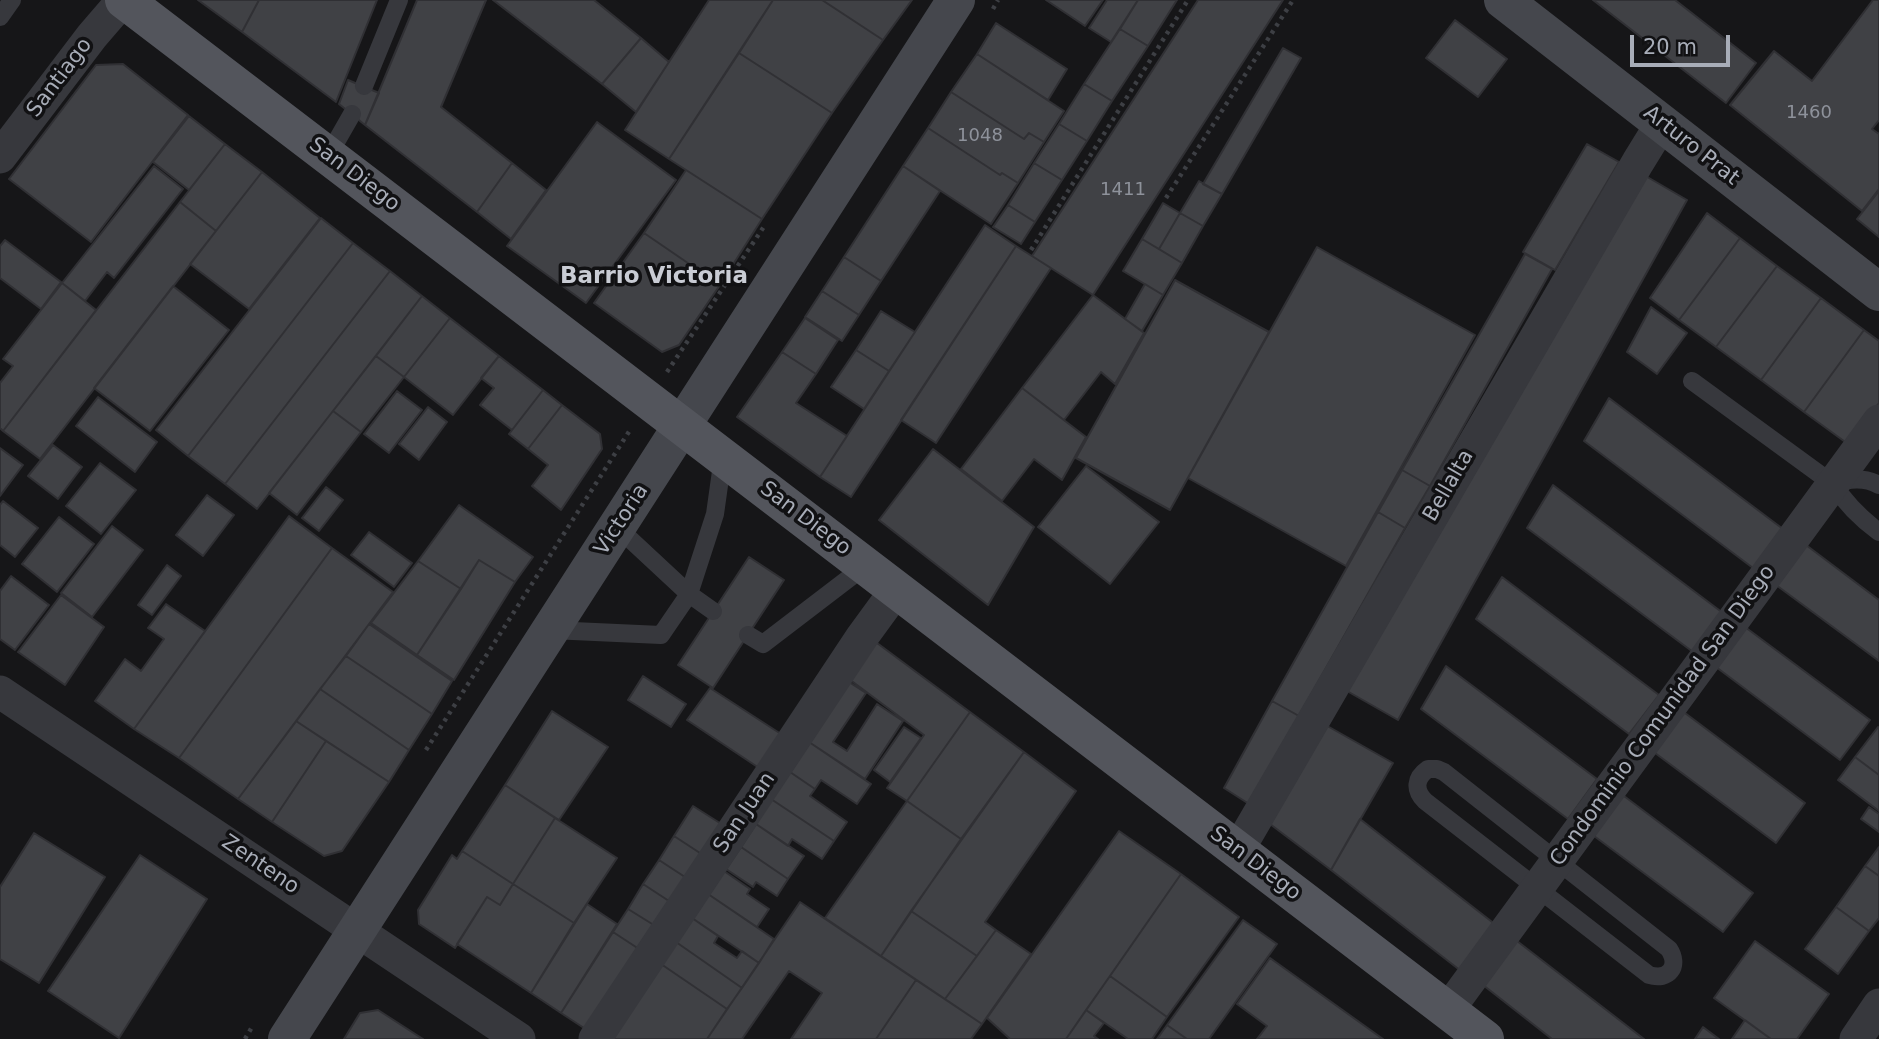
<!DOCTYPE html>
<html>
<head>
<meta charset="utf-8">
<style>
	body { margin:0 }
	#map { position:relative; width:1879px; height:1039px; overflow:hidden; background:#161618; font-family:"DejaVu Sans",sans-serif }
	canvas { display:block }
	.scale { position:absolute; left:1630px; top:35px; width:100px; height:32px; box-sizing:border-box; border:4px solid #a8adb8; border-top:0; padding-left:9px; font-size:21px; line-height:24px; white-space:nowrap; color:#a8adb8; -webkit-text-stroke:5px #111113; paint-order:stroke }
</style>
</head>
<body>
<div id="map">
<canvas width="1879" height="1039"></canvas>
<div class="scale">20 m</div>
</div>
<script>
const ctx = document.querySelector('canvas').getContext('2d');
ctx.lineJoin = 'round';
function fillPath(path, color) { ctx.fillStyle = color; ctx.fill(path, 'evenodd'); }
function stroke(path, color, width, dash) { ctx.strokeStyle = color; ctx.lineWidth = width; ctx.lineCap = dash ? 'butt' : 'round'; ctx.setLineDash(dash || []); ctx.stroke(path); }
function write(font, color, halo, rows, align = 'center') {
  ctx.font = font + ' "DejaVu Sans",sans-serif'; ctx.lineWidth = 7; ctx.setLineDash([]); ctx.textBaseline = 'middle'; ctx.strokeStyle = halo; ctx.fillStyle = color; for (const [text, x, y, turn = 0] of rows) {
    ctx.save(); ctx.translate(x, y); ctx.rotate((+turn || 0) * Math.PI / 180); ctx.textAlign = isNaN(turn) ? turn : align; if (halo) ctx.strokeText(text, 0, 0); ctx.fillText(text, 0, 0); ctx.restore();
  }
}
const building = new Path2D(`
	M198,0H259L242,32Z
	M259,0H377L336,102L242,32Z
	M417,0H486L441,107L512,163L477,212L365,125Z
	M493,0H594L641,38L602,84Z
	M709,0H773L669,159L625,130Z
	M773,0H822L883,40L832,113L739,53Z
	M822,0H912L883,40Z
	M1046,0H1103L1085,26Z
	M1107,0H1138L1111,42L1089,28Z
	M1138,0H1177L1148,46L1120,29Z
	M1198,0H1283L1093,295L1032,256Z
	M1593,0H1675L1756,63L1726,103Z
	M1873,0H1879V120L1872,129L1879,134V189L1862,211L1730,105L1774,51L1812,81Z
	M1455,20L1507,59L1478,97L1426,58Z
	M996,23L1067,69L1048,100L977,54Z
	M1120,29L1148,46L1112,101L1084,84Z
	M641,38L669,62L636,112L602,84Z
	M1283,48L1301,58L1222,194L1203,184Z
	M739,53L832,113L762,219L669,159Z
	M977,54L1064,111L1044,142L1029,133L1024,139L951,92Z
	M123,64L188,115L91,242L9,179L96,65Z
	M348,80L379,93L365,125L339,104Z
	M1084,84L1112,101L1087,141L1059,124Z
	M951,92L1024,139L1029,133L1044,142L1018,183L1002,173L1000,175L928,128Z
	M189,116L225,144L189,190L153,162Z
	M597,122L676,180L586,303L507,246Z
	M1059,124L1087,141L1062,180L1034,163Z
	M928,128L1000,175L1002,173L1018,183L991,224L903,166Z
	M225,144L262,172L216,231L180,202Z
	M1587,144L1619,162L1555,270L1523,252Z
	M512,163L546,190L511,239L477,212Z
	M1034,163L1062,180L1035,222L1008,205Z
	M154,166L183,189L114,278L107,272L85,301L62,283Z
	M903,166L940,191L881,281L844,257Z
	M686,170L762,219L720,285L644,233Z
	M1637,171L1687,200L1398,720L1347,691Z
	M262,172L320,218L249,309L190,264Z
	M1199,181L1222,194L1203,226L1180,213Z
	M1879,191V237L1857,219Z
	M180,202L216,231L40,459L3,431Z
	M1163,203L1180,213L1159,249L1142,239Z
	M1008,205L1035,222L1021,244L993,227Z
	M1180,213L1203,226L1182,263L1159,249Z
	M1707,213L1740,238L1679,320L1650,298Z
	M321,218L353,243L188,456L156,430Z
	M985,225L1016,246L851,497L820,477Z
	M644,233L720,285L679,345L662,352L594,303Z
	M1740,238L1777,266L1716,347L1679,320Z
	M1142,239L1182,263L1163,295L1123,271Z
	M5,240L61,282L41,309L0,278V246Z
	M353,243L390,271L225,484L188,456Z
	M1016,246L1051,268L936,443L901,420Z
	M1317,247L1475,335L1346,566L1188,478Z
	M1525,254L1552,269L1430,486L1402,470Z
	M844,257L881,281L859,315L822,291Z
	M1777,266L1821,298L1761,380L1716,347Z
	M390,271L422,296L257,509L225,484Z
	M1175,280L1269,332L1170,510L1076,458Z
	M62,283L96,310L3,431L0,428V383L13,366L3,359Z
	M1145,284L1163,295L1142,331L1125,319Z
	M173,286L229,330L150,431L94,388Z
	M822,291L859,315L842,341L805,317Z
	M1093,295L1144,333L1115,384L1101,372L1064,420L1022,388Z
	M422,296L450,318L404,377L376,356Z
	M1821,298L1864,330L1804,412L1761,380Z
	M1651,307L1687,333L1657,374L1627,352Z
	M881,311L915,332L889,371L856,350Z
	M450,318L499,356L453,415L404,377Z
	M805,318L838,340L816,374L782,352Z
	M1864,330L1879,341V403L1848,444L1804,412Z
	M856,350L889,371L864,409L831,387Z
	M782,352L816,374L796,403L847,436L820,477L737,417Z
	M376,356L404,377L361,432L333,411Z
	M499,356L543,390L512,430L480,405L494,388L481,378Z
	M1022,388L1086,437L1062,480L1034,459L1002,501L961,469Z
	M543,390L562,405L528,449L509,434Z
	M397,391L422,410L389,453L364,434Z
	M98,397L157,442L135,472L76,426Z
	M1609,398L1783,529L1753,568L1584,441Z
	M562,405L600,434L602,449L561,510L532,486L548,465L528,449Z
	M428,407L447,422L419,460L399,444Z
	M333,411L361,432L297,515L269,493Z
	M53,445L82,467L58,499L28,476Z
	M0,448L23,465L0,496Z
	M933,449L1034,527L988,605L879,520Z
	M100,463L136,490L101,534L66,506Z
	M1086,466L1159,522L1110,584L1038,527Z
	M1402,470L1430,486L1405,528L1378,512Z
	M1553,485L1723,613L1693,652L1527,528Z
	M326,487L343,500L319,531L302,518Z
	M207,495L234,515L203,556L176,535Z
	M3,501L38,528L15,557L0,545V505Z
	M459,505L533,557L515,582L479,560L461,589L418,561Z
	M1378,512L1405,528L1299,716L1272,701Z
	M289,516L332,548L179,758L134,729Z
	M59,517L94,544L57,592L22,564Z
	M112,526L143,550L92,617L61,593Z
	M369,532L412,563L394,587L351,555Z
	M1806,545L1879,600V661L1776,585Z
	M332,548L393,592L238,799L179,758Z
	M749,557L784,580L713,688L678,665Z
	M479,560L515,582L454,680L417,655Z
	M418,561L461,589L417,655L371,623Z
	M167,565L181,576L152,615L138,605Z
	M11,576L49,605L15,650L0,639V591Z
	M1502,577L1659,695L1629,734L1476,619Z
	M61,595L104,627L65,685L18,652Z
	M166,604L205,631L134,729L95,701L125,659L141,671L164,639L148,628Z
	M369,624L452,681L432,714L346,656Z
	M1745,627L1870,720L1840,760L1716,667Z
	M873,640L970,712L907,801L887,788L924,735L849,679Z
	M346,656L432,714L409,750L320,689Z
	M1446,666L1597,779L1568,819L1421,709Z
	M643,676L686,704L671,727L628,700Z
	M849,682L866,693L833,742L847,751L877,704L903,721L865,779L809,742Z
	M710,688L781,734L759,768L687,720Z
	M320,689L409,750L389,782L296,721Z
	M1272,701L1299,716L1249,804L1224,788Z
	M1681,710L1805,803L1776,843L1651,750Z
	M552,711L608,747L559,820L505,785Z
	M970,712L1024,752L961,839L907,801Z
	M296,721L326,741L272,822L238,799Z
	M1322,723L1393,763L1331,870L1266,821Z
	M904,727L921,738L890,782L874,770Z
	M1878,727L1879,728V775L1855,757Z
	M326,741L389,782L342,851L324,856L272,822Z
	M809,742L871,784L857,804L821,780L815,789L790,772Z
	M1024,752L1076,791L985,922L996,930L977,956L911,911Z
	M1855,757L1879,775V811L1838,780Z
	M790,772L815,789L810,796L847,822L834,841L771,799Z
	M505,785L555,818L513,884L462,851Z
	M1620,793L1753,893L1723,932L1590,833Z
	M771,799L834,841L822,859L792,839L788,846L756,824Z
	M907,801L961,839L881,956L825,918Z
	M693,806L723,825L703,855L674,836Z
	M1869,807L1879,814V832L1861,819Z
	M555,818L617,858L574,923L513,884Z
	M1360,819L1496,925L1461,971L1331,870Z
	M756,824L804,856L788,879L741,847Z
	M1119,831L1181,874L1066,1039H1010L987,1018Z
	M34,833L105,877L39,983L0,959V887Z
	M674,836L703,855L688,879L659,860Z
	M741,847L788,879L777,896L756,882L753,887L726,869Z
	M1879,847V876L1865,866Z
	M462,851L513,884L500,905L487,897L455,948L419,924L418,910L452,855L457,859Z
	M140,855L207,899L119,1038L48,991Z
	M659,860L688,879L672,903L643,884Z
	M1865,866L1879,876V918L1869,931L1836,907Z
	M724,871L750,889L747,894L769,909L757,927L708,894Z
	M1181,874L1239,917L1167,1017L1110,976Z
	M513,884L574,923L531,993L457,944L487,897L500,905Z
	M643,884L672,903L657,927L628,909Z
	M708,894L774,939L759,963L692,918Z
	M800,902L916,980L876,1039H791L822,993L789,971L742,1039H707Z
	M587,904L617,924L561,1013L531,993Z
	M1836,907L1869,931L1838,974L1805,949Z
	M628,909L657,927L642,951L613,932Z
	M911,911L977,956L945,999L881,956Z
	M692,918L718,936L714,943L737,958L742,951L759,963L742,988L676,942Z
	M1243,920L1277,944L1209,1039H1187L1167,1025Z
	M996,930L1031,954L982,1024L945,999Z
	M613,932L642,951L590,1032L561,1013Z
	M1517,941L1644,1039H1552L1483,985Z
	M1755,941L1829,994L1797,1039H1771L1714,998Z
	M676,942L742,988L727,1009L661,964Z
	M1270,958L1383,1039H1257L1267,1026L1237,1004Z
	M661,964L727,1009L707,1039H611Z
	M1110,976L1167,1017L1152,1039H1128L1086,1010Z
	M916,980L982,1024L971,1039H876Z
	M378,1010L423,1039H344L360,1013Z
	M1086,1010L1104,1023L1094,1036L1098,1039H1066Z
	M1745,1020L1771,1039H1732Z
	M1167,1025L1187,1039H1157Z
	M1703,1027L1719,1039H1695Z`);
fillPath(building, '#404145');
stroke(building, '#303034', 2);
stroke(new Path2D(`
	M993,9L998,0
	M1166,198L1293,0
	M1031,250L1188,0
	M667,372L765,225
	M426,750L630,430
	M245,1039L252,1027`), '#3d3f44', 4.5, [3.5, 5]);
stroke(new Path2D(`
	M0,17L12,0
	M364,86L399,0
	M328,156L352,114
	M1692,381L1833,484C1846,504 1860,518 1879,532
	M1833,484C1849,479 1864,477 1879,485
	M617,527L689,594L713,611
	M551,630L661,635L689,594L715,514L723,457
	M748,635L763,644L865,566
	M1428,769H1437L1444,772L1669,949C1680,966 1669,981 1649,975L1425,801C1414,790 1415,778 1428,769Z`), '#37383d', 18);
stroke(new Path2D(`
	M0,157L92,36L123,0
	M0,692L519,1039
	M1238,850L1638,162L1662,123
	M1448,1010L1879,421
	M595,1039L862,637L897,589
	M1856,1039L1879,1005`), '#37383d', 33);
stroke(new Path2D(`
	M1503,0L1879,292
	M287,1039L956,0`), '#45474d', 38);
stroke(new Path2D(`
	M124,0L1485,1039`), '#53555c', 38);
write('18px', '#8e929b', null, [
	["1460",1809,113],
	["1048",980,136],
	["1411",1123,190]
]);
write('21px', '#a8adb8', '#111113', [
	["Santiago",60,78,-53],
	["Arturo Prat",1691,146,38],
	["San Diego",354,175,37],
	["Bellalta",1449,486,-60],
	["San Diego",805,519,37],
	["Victoria",622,520,-57],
	["Condominio Comunidad San Diego",1663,716,-54],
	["San Juan",745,813,-56],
	["San Diego",1255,864,37],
	["Zenteno",260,865,34]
]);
write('bold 23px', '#c9ccd4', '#111113', [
	["Barrio Victoria",654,277]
]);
</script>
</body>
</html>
